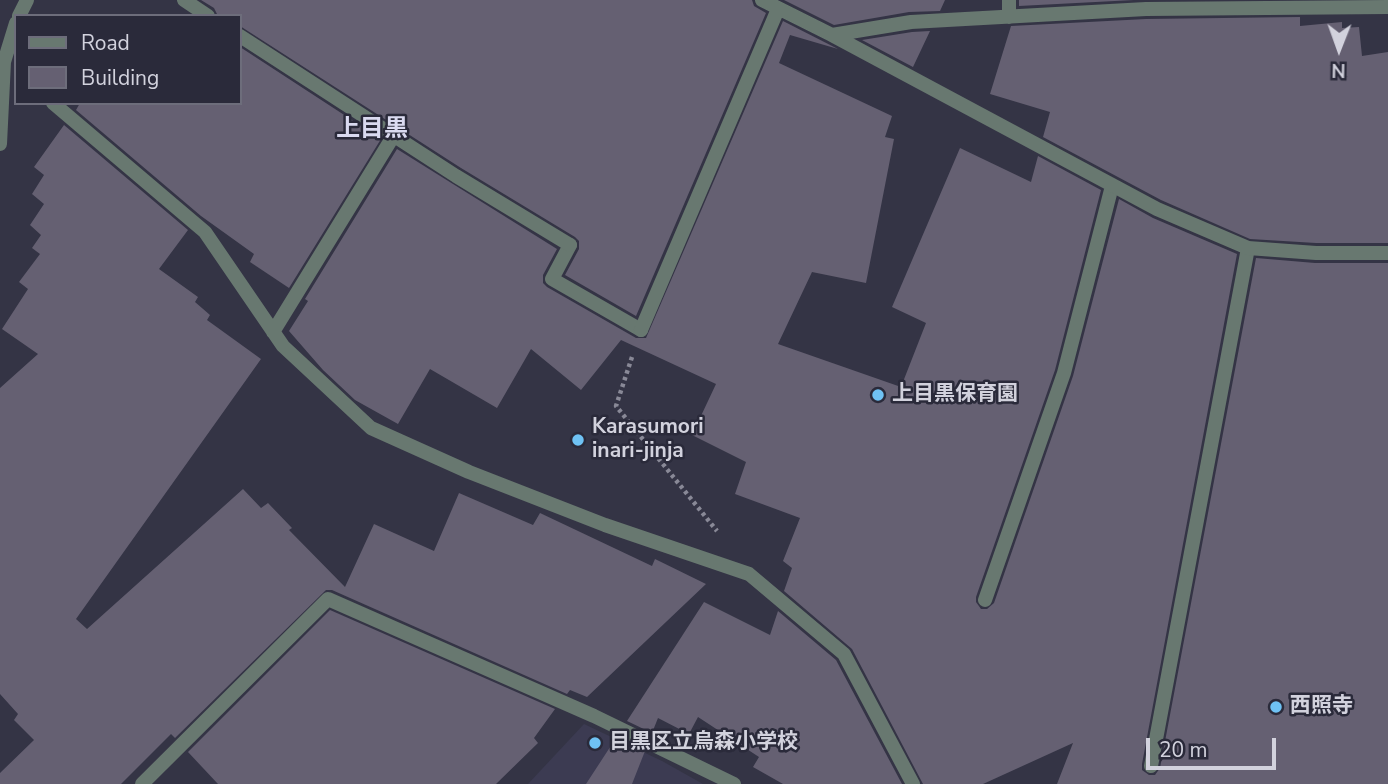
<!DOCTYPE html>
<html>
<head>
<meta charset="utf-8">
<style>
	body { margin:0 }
	#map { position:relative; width:1388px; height:784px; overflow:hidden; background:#343445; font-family:"Nunito Sans",sans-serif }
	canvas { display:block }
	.legend { position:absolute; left:14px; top:14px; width:228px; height:91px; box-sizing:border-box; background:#2a2a3a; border:2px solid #6d6d7b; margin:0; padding:9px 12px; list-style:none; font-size:21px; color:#d2d2dd }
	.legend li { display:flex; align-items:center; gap:14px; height:35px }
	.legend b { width:35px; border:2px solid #6d6d7b }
	.north { position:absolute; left:1304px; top:14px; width:70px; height:70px; -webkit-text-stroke:5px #2a2a3a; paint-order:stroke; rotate:181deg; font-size:19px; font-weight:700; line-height:28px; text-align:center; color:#d2d2dd }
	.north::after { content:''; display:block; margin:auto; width:24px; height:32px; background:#d2d2dd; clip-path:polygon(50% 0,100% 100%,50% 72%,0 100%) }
	.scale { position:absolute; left:1146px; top:738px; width:130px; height:32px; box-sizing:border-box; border:4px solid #d2d2dd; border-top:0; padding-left:9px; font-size:21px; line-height:24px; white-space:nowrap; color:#d2d2dd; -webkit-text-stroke:5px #2a2a3a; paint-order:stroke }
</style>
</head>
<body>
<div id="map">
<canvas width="1388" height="784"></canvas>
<ul class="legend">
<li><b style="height:9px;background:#687870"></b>Road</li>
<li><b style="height:19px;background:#656072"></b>Building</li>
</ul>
<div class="north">N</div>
<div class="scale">20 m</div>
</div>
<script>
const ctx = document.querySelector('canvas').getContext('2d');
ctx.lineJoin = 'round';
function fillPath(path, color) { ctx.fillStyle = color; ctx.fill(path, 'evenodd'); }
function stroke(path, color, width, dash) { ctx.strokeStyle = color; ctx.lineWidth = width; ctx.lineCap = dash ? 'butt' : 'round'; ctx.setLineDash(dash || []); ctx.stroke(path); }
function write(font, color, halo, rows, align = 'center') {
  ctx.font = font + ' "Nunito Sans","Noto Sans JP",sans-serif'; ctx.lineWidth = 5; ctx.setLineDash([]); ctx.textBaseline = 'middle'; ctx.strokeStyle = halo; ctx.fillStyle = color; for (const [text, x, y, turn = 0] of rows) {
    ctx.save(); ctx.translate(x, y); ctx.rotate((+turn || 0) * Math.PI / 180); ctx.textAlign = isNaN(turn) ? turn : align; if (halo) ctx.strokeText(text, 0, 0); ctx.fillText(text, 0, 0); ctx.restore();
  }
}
fillPath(new Path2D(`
	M584,724L662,761L703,784H528Z`), '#3c3b52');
fillPath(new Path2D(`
	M201,0H752L754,6L766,13L636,316L565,275L579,249V241L575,237L461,168L240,26V16H218L214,8Z
	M784,0H945L940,11L909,12L834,25Z
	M1019,0H1134L1019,6Z
	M1300,17V26L1342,22V28L1359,27L1362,56L1388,52V243H1316L1250,239L1161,200L1043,137L1050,112L990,94L1011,26L1146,19Z
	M783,21L838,49L790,35L779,63L892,116L885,137L894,139L866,283L812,272L778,344L901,387L926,323L892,307L960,148L1031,182L1038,156L1101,190L1055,370L976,597V602L981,609H987L994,603L1073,376L1119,199L1153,218L1237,254L1142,764V770L1149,775H1155L1160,768L1256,258L1315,263H1388V784H1057L1073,743L983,784H923L852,649L784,591L792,568L783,561L800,518L735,494L746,462L692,435L716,384L621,340L581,390L531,349L497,408L430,369L398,424L355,400L323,370L289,331L308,301L305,299L397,149L557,249L543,275V283L547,287L636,338H646Z
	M930,31L913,67L862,40L912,32Z
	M240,47L381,139L289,288L250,262L254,254L201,216L76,110L80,103H240Z
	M64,125L188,230L159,269L198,297L195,302L210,315L207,320L261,359L76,619L87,629L243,489L261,508L268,503L292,528L289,530L345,587L374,524L434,551L459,493L533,525L540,513L652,566L655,559L706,584L587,697L570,690L567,694L332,590H326L175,738L171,734L121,784H0V773L34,740L14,720L18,714L0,694V388L38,354L2,329L28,289L19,282L40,254L32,248L41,235L30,225L44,204L32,194L44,175L34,167Z
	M704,602L770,635L778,611L836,660L902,784H783L753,767L759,757L698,717L689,734L658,718L652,733L627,721Z
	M330,610L555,709L534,738L538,743L496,784H218L188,752Z
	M616,738L645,751L632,784H586Z`), '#656072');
stroke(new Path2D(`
	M632,357L616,406L717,531`), '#898997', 4.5, [3.5, 3.5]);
stroke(new Path2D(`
	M53,103L205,232L283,346L371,428L469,472L605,525L749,574L844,654L913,784
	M570,245L552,279L641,330
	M273,332L394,135
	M985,600L1064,373L1112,186
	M1151,766L1248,248`), '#687870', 14);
stroke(new Path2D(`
	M184,0L208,16
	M762,0L832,35L1157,209L1248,248L1316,253H1388
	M19,16L27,0
	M1009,17V0
	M832,35L911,22L1146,9L1388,7
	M240,36L456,176L570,245
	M0,144L4,62L16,23
	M641,330L778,9
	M142,784L328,599L594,716L734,784`), '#687870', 14);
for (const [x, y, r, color] of [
	[878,395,7,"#6fc2f4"],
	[578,440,7,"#6fc2f4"],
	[1276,707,7,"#6fc2f4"],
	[595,743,7,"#6fc2f4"]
]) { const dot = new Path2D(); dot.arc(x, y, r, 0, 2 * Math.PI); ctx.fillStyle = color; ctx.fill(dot); stroke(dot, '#2a2a3a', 2.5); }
write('bold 21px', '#d2d2dd', '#2a2a3a', [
	["上目黒保育園",892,395],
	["Karasumori",592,428],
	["inari-jinja",592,452],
	["西照寺",1290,707],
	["目黒区立烏森小学校",609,743]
], 'left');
write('bold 24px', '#dadaf0', '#2a2a3a', [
	["上目黒",372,130]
]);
</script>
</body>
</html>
